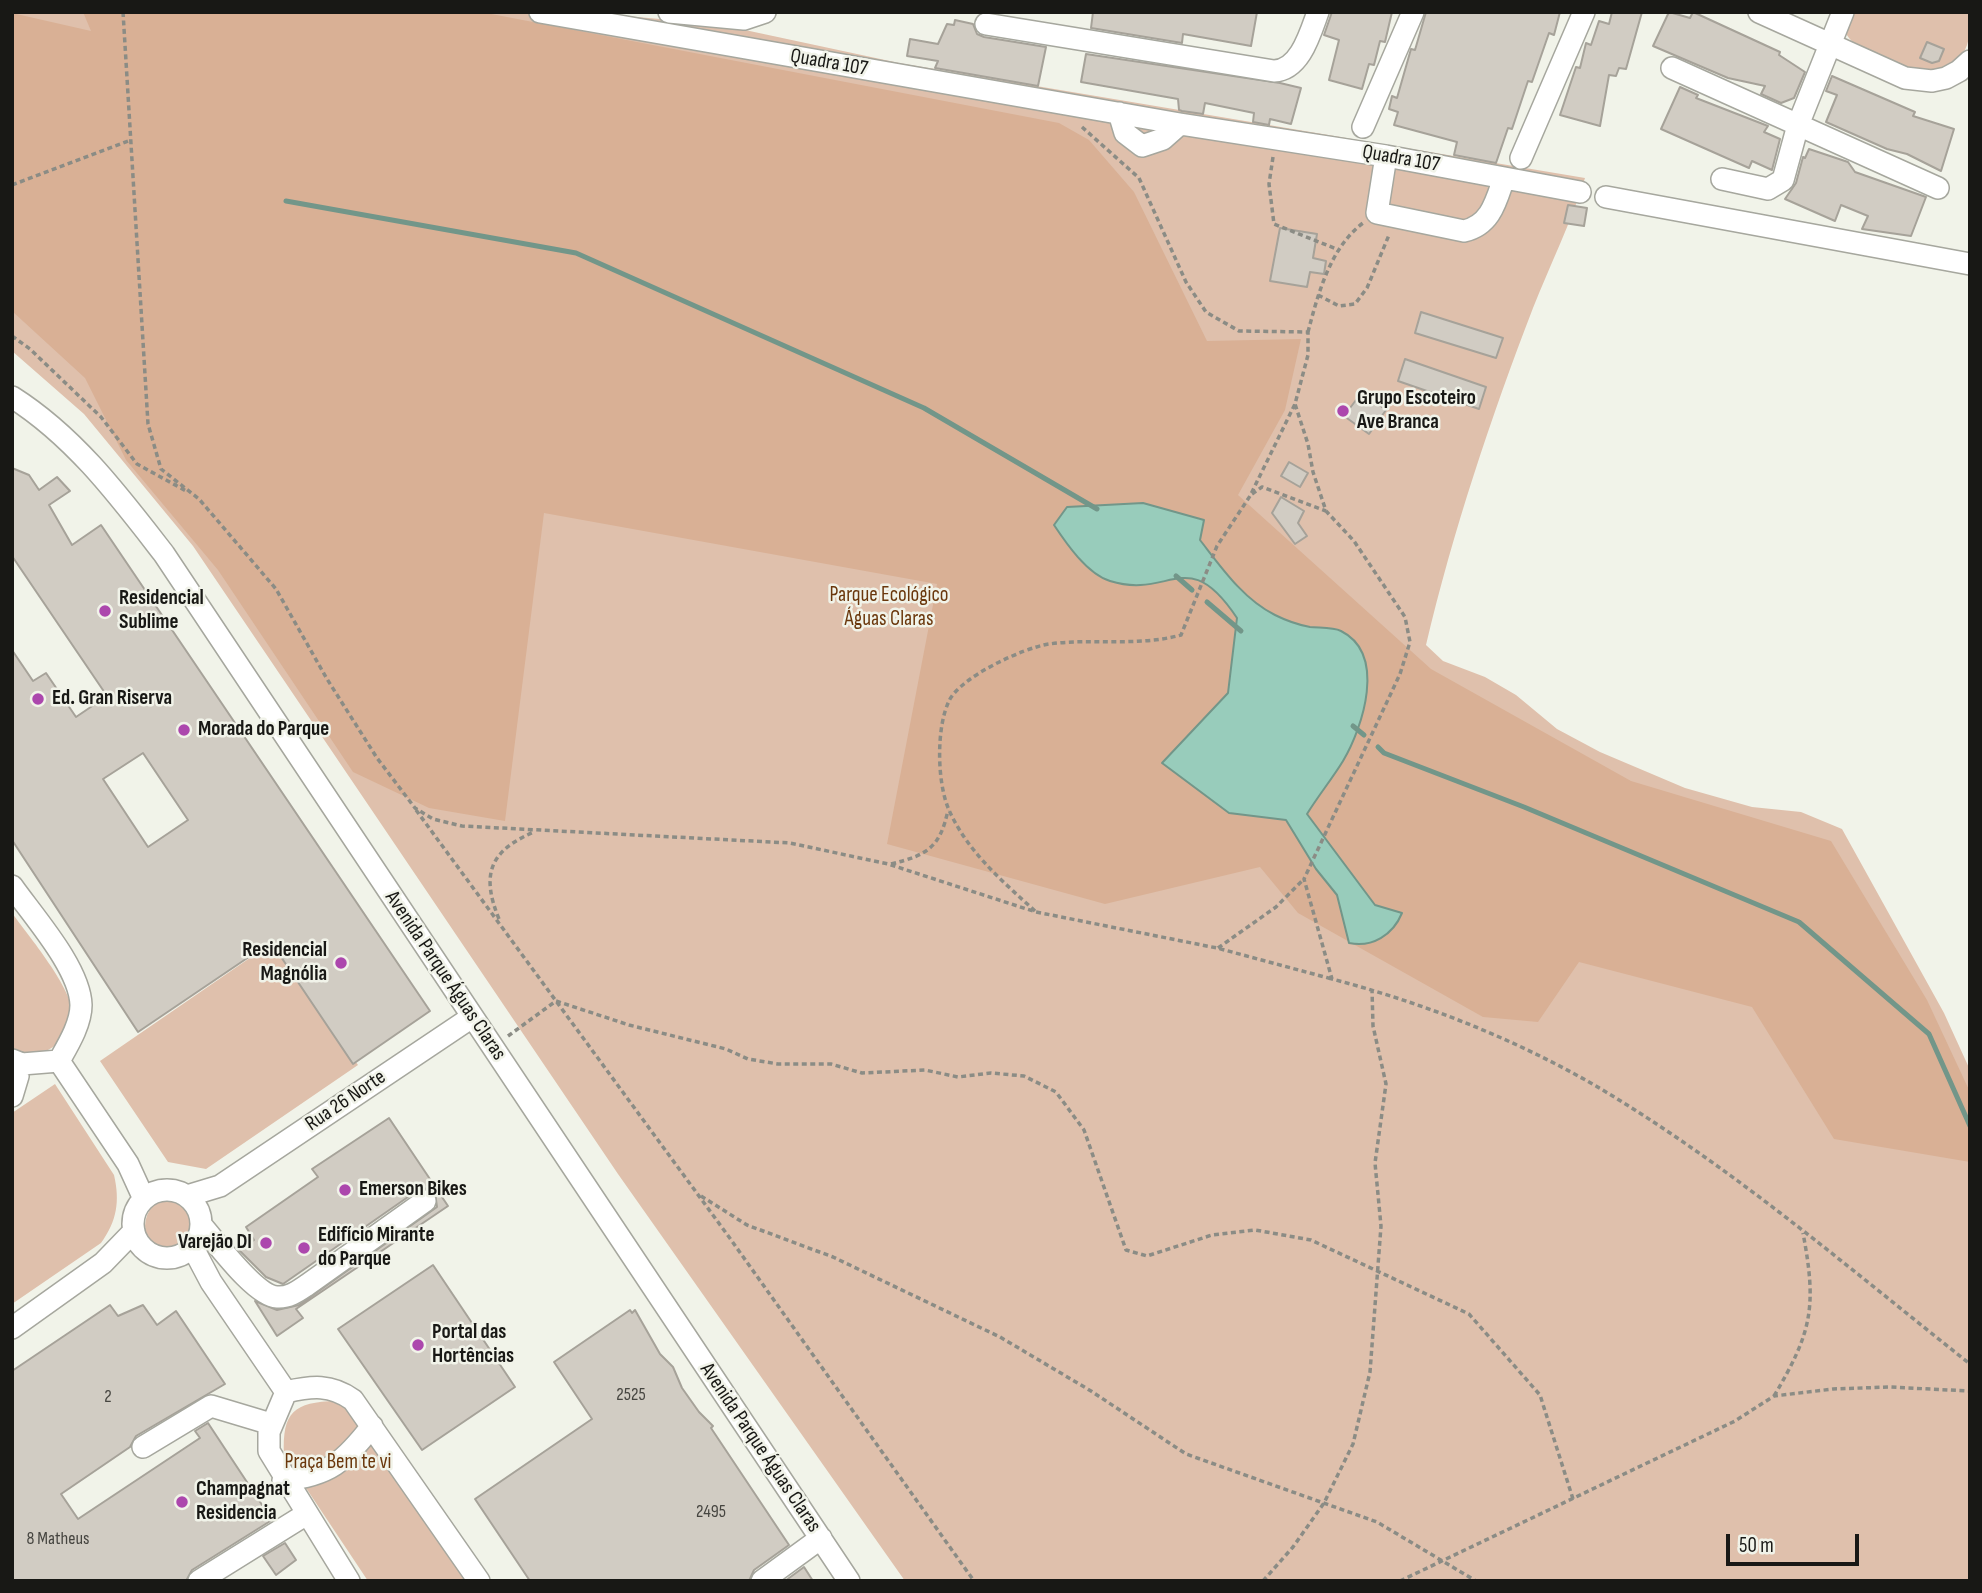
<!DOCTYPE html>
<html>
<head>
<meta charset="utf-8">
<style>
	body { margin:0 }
	#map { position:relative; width:1982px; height:1593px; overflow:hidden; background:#f1f3e9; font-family:"Sofia Sans Condensed",sans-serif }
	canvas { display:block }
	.frame { position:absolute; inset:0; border:14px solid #181815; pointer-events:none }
	.scale { position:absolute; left:1726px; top:1534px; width:133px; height:32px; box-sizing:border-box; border:4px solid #181815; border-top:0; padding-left:9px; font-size:21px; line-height:24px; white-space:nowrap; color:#181815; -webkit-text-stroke:5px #f1f3e9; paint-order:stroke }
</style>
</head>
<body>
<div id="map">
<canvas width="1982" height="1593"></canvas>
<div class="frame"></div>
<div class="scale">50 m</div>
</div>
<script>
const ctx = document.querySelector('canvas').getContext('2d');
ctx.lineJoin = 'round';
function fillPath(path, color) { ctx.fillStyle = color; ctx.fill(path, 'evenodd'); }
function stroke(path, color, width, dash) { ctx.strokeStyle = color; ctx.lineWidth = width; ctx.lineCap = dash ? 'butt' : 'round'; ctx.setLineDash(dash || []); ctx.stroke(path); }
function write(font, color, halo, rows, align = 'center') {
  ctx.font = font + ' "Sofia Sans Condensed",sans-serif'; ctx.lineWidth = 5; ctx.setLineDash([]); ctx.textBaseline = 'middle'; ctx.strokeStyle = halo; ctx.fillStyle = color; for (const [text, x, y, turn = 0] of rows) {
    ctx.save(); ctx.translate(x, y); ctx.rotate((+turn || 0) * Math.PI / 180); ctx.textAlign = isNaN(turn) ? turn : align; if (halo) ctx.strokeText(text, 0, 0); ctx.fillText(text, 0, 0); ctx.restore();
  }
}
fillPath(new Path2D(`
	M12,12H580L717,24L899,63L1585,178C1571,223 1550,265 1533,308C1491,417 1453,531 1426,645L1443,661L1485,677L1516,695L1557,729L1600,752L1685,788L1752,807L1801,812L1842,829L1944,1013L1970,1070V1581H905L618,1174L193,546L84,414L12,351Z
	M1843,12H1970C1970,27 1971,42 1962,55C1939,86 1869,63 1849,38C1843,30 1842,22 1843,12Z
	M12,913C27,934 75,991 72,1015C71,1024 66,1032 61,1039C48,1056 31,1055 12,1054Z
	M273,942L358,1065L206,1169L168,1162L100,1061Z
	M55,1084L114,1175C120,1201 117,1221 101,1243L12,1304V1113Z
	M145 1226a29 29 0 1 1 58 0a29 29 0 1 1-58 0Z
	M336,1401L354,1415L465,1581H368L284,1455C282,1412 294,1402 336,1401Z`), '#dfc0ac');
fillPath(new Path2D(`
	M83,12H481L1059,123L1089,140L1134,192L1207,341L1301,339L1285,410L1238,495L1431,669L1631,781L1831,841L1927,1000L1970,1092V1162L1834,1139L1752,1007L1579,962L1538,1022L1483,1017L1298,913L1260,867L1105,904L887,844L937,584L544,513L505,821L429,808L353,772L218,570L126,460L85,378L12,311V13L91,31Z`), '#d9b095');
const water = new Path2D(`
	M1143,503L1204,520L1200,540C1221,567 1243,599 1275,615C1285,620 1299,625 1310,627C1320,628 1333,627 1341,631C1387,654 1363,727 1343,761C1332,779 1318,796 1307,814L1375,905L1402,913C1393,935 1372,948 1349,943L1337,895L1316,869L1286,820L1229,813L1162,763L1228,693L1237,618C1187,543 1171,600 1110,581C1087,574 1066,543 1054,525L1067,507Z`);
fillPath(water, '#98ccbb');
stroke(water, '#729689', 2);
stroke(new Path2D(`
	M286,201L576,253L924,408L1097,509
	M1176,576L1192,590
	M1207,602L1241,631
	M1353,726L1364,735
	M1378,747L1384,753L1524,807L1799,922L1929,1034L1970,1126`), '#729689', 5);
const building = new Path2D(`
	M1093,12H1257L1251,46L1183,34L1182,43L1091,28Z
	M1332,12H1392L1385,42L1380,41L1374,65L1369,64L1362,89L1329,80L1339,40L1324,35Z
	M1426,12H1560L1554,35L1549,33L1532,82L1528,81L1512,129L1508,128L1496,163L1454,155L1457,142L1394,125L1398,112L1389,109L1392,96L1397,98L1411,49L1415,50Z
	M1612,12H1642L1626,69L1619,68L1616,76L1609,75L1600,126L1560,115L1576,67L1580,68L1586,43L1591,45L1599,21L1609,24Z
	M1669,12L1690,18L1693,12L1780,52L1779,55L1805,72L1794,98L1781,103L1761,94L1765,86L1728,78L1653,46Z
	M955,20L973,24L977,34L984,37L1046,47L1038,86L935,68L938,61L907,56L910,39L938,44L947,24L954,25Z
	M1927,42L1944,49L1939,61L1932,63L1920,58Z
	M1086,54L1280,83L1301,88L1291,124L1270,119L1269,125L1253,122L1254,113L1205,103L1203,114L1182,111L1179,110L1178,99L1081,82Z
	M1832,76L1915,112L1913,116L1954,129L1941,171L1907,154L1887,149L1826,122L1837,95L1826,91Z
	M1680,87L1698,95L1696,98L1768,126L1764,132L1780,139L1772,170L1752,161L1749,168L1661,129Z
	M1809,149L1848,162L1855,172L1926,197L1911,236L1862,229L1868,216L1841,205L1835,221L1785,199L1796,183L1803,157L1805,158Z
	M1568,205L1587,208L1584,226L1564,223Z
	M1280,228L1317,234L1313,258L1326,261L1324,274L1310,272L1307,287L1270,281Z
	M1421,312L1503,338L1496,358L1415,333Z
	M1405,359L1486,387L1479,409L1398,381Z
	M1362,392L1386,410L1369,434L1344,416Z
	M1289,462L1308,473L1300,487L1281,476Z
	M12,468L29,475L39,490L57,477L70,491L49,505L72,545L101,525L430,1011L353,1064L271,942L138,1032L12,840V650L33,681L46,673L76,717L107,696L12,556ZM143,753L188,820L148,847L103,779Z
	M1281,497L1304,511L1298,523L1307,536L1295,544L1272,513Z
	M389,1118L448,1206L296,1309L303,1318L277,1336L255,1301L277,1310L299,1305L437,1207L435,1193L424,1188L418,1190L283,1284L266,1277L239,1250L254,1240L246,1227L318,1177L312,1169Z
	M433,1265L515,1387L422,1450L338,1329Z
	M110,1305L118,1316L143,1305L157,1325L176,1311L225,1384L136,1436L130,1447L61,1494L78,1519L200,1438L195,1431L208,1423L272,1520L192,1570L186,1581H12V1371Z
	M630,1310L632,1313L635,1310L660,1354L673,1367L682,1388L699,1412L713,1426L711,1428L789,1545L754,1570L749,1581H530L475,1499L592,1419L554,1362Z
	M285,1543L296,1560L276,1575L263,1556Z
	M804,1567L813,1581H785Z`);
fillPath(building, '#d1ccc3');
stroke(building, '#a6a299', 2);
const minor = new Path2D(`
	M540,12L1180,124L1386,156L1580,192
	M669,12L744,19L765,12
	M1759,12L1905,78L1932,81L1946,78L1959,71L1970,61
	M986,24L1274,71C1300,70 1310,34 1318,12
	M1672,68L1938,188
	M1119,113L1125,133L1142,146L1163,139L1180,124
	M1363,127L1413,12
	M1386,156L1377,213L1464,231C1491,225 1496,201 1504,178
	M1521,158L1584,12
	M1722,179L1768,189L1783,180L1798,125L1843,12
	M1606,197L1970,264
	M12,397C75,437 119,496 164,554L849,1581
	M12,886C33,916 80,968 81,1005C81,1024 68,1045 59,1061
	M12,1060L22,1064L59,1061
	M59,1061L128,1164L144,1199
	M12,1065L18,1076L12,1096
	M133 1224a34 34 0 1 1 68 0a34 34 0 1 1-68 0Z
	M187,1196L220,1186L472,1017
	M202,1226C217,1243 255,1296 277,1297C289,1298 298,1291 307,1285L425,1201
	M193,1248L211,1282L286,1392
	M12,1328L103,1263L134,1231
	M143,1447L211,1406L271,1424
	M283,1480C329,1476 345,1461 372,1426
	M199,1581L305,1515
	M349,1581L269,1451V1432L286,1392C312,1386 331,1384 353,1400L479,1581
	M762,1581L821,1538`);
stroke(minor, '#a6a79e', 24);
stroke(new Path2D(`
	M123,12L148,424L161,469L199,499L276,589L327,679L377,758L415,808L433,819L462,826L790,843L888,864L1036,912L1217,948L1332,979
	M1082,127L1139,178L1186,282L1206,312L1239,331L1308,332V355L1295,404L1308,444L1313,472L1326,511L1354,541L1405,617L1410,642L1400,674L1304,879L1332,979C1424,1003 1518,1040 1601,1089C1733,1168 1850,1269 1970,1364
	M1273,157L1269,184L1274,224L1339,250
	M12,185L131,140
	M1318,295L1339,306L1355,304L1367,288L1389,235
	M1308,332C1318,294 1330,248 1363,223
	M12,336L30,349L101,417L137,464L188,492
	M1252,494L1262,487L1326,511
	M416,810L729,1237L974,1581
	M891,864C927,855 940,848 948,810
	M1035,911C1002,881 967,851 949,810C937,783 936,728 949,701C960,677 1023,648 1049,644C1093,638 1137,647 1181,635L1217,546L1250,496L1295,404
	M499,919C481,875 489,851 534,832
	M1218,948L1276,907L1304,879
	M508,1036L556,1001L629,1025L726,1049L748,1059L778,1064H831L862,1073L925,1070L958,1077L991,1073L1024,1076L1056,1092L1084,1130L1126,1250L1147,1256L1212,1235L1255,1230L1311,1240L1469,1314L1540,1395L1573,1499
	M701,1196L747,1225L833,1257L1000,1337L1091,1391L1186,1454L1377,1522L1476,1581
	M1774,1396C1812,1332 1817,1307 1803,1233
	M1263,1581L1293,1547L1324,1503L1353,1444L1370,1372L1381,1226L1375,1163L1386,1084L1373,1026L1372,989
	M1400,1581L1735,1421L1774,1396L1833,1389L1889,1387L1970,1391`), '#8b8c85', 3.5, [5, 3.5]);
stroke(minor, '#fff', 21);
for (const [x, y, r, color] of [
	[1343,411,7,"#ac47ad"],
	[105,611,7,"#ac47ad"],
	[38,699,7,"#ac47ad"],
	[184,730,7,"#ac47ad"],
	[341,963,7,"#ac47ad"],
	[345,1190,7,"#ac47ad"],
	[266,1243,7,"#ac47ad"],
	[304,1248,7,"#ac47ad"],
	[418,1345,7,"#ac47ad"],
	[182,1502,7,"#ac47ad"]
]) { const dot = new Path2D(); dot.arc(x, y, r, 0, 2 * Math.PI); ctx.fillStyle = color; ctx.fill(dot); stroke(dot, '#f1f3e9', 2.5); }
write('18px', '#464540', null, [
	["2525",631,1395],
	["2",108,1397],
	["2495",711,1512],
	["8 Matheus",58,1539]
]);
write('21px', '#181815', '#f1f3e9', [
	["Quadra 107",829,63,10],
	["Quadra 107",1401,159,10],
	["Avenida Parque Águas Claras",445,976,56],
	["Rua 26 Norte",346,1101,-34],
	["Avenida Parque Águas Claras",760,1448,56]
]);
write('bold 21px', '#181815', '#f1f3e9', [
	["Grupo Escoteiro",1357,399],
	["Ave Branca",1357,423],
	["Residencial",119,599],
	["Sublime",119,623],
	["Ed. Gran Riserva",52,699],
	["Morada do Parque",198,730],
	["Residencial",327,951,"right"],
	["Magnólia",327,975,"right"],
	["Emerson Bikes",359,1190],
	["Edifício Mirante",318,1236],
	["do Parque",318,1260],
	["Varejão DI",252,1243,"right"],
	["Portal das",432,1333],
	["Hortências",432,1357],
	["Champagnat",196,1490],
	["Residencia",196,1514]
], 'left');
write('21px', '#6a370c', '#f1f3e9', [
	["Parque Ecológico",889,596],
	["Águas Claras",889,620],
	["Praça Bem te vi",338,1463]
]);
</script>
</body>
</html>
